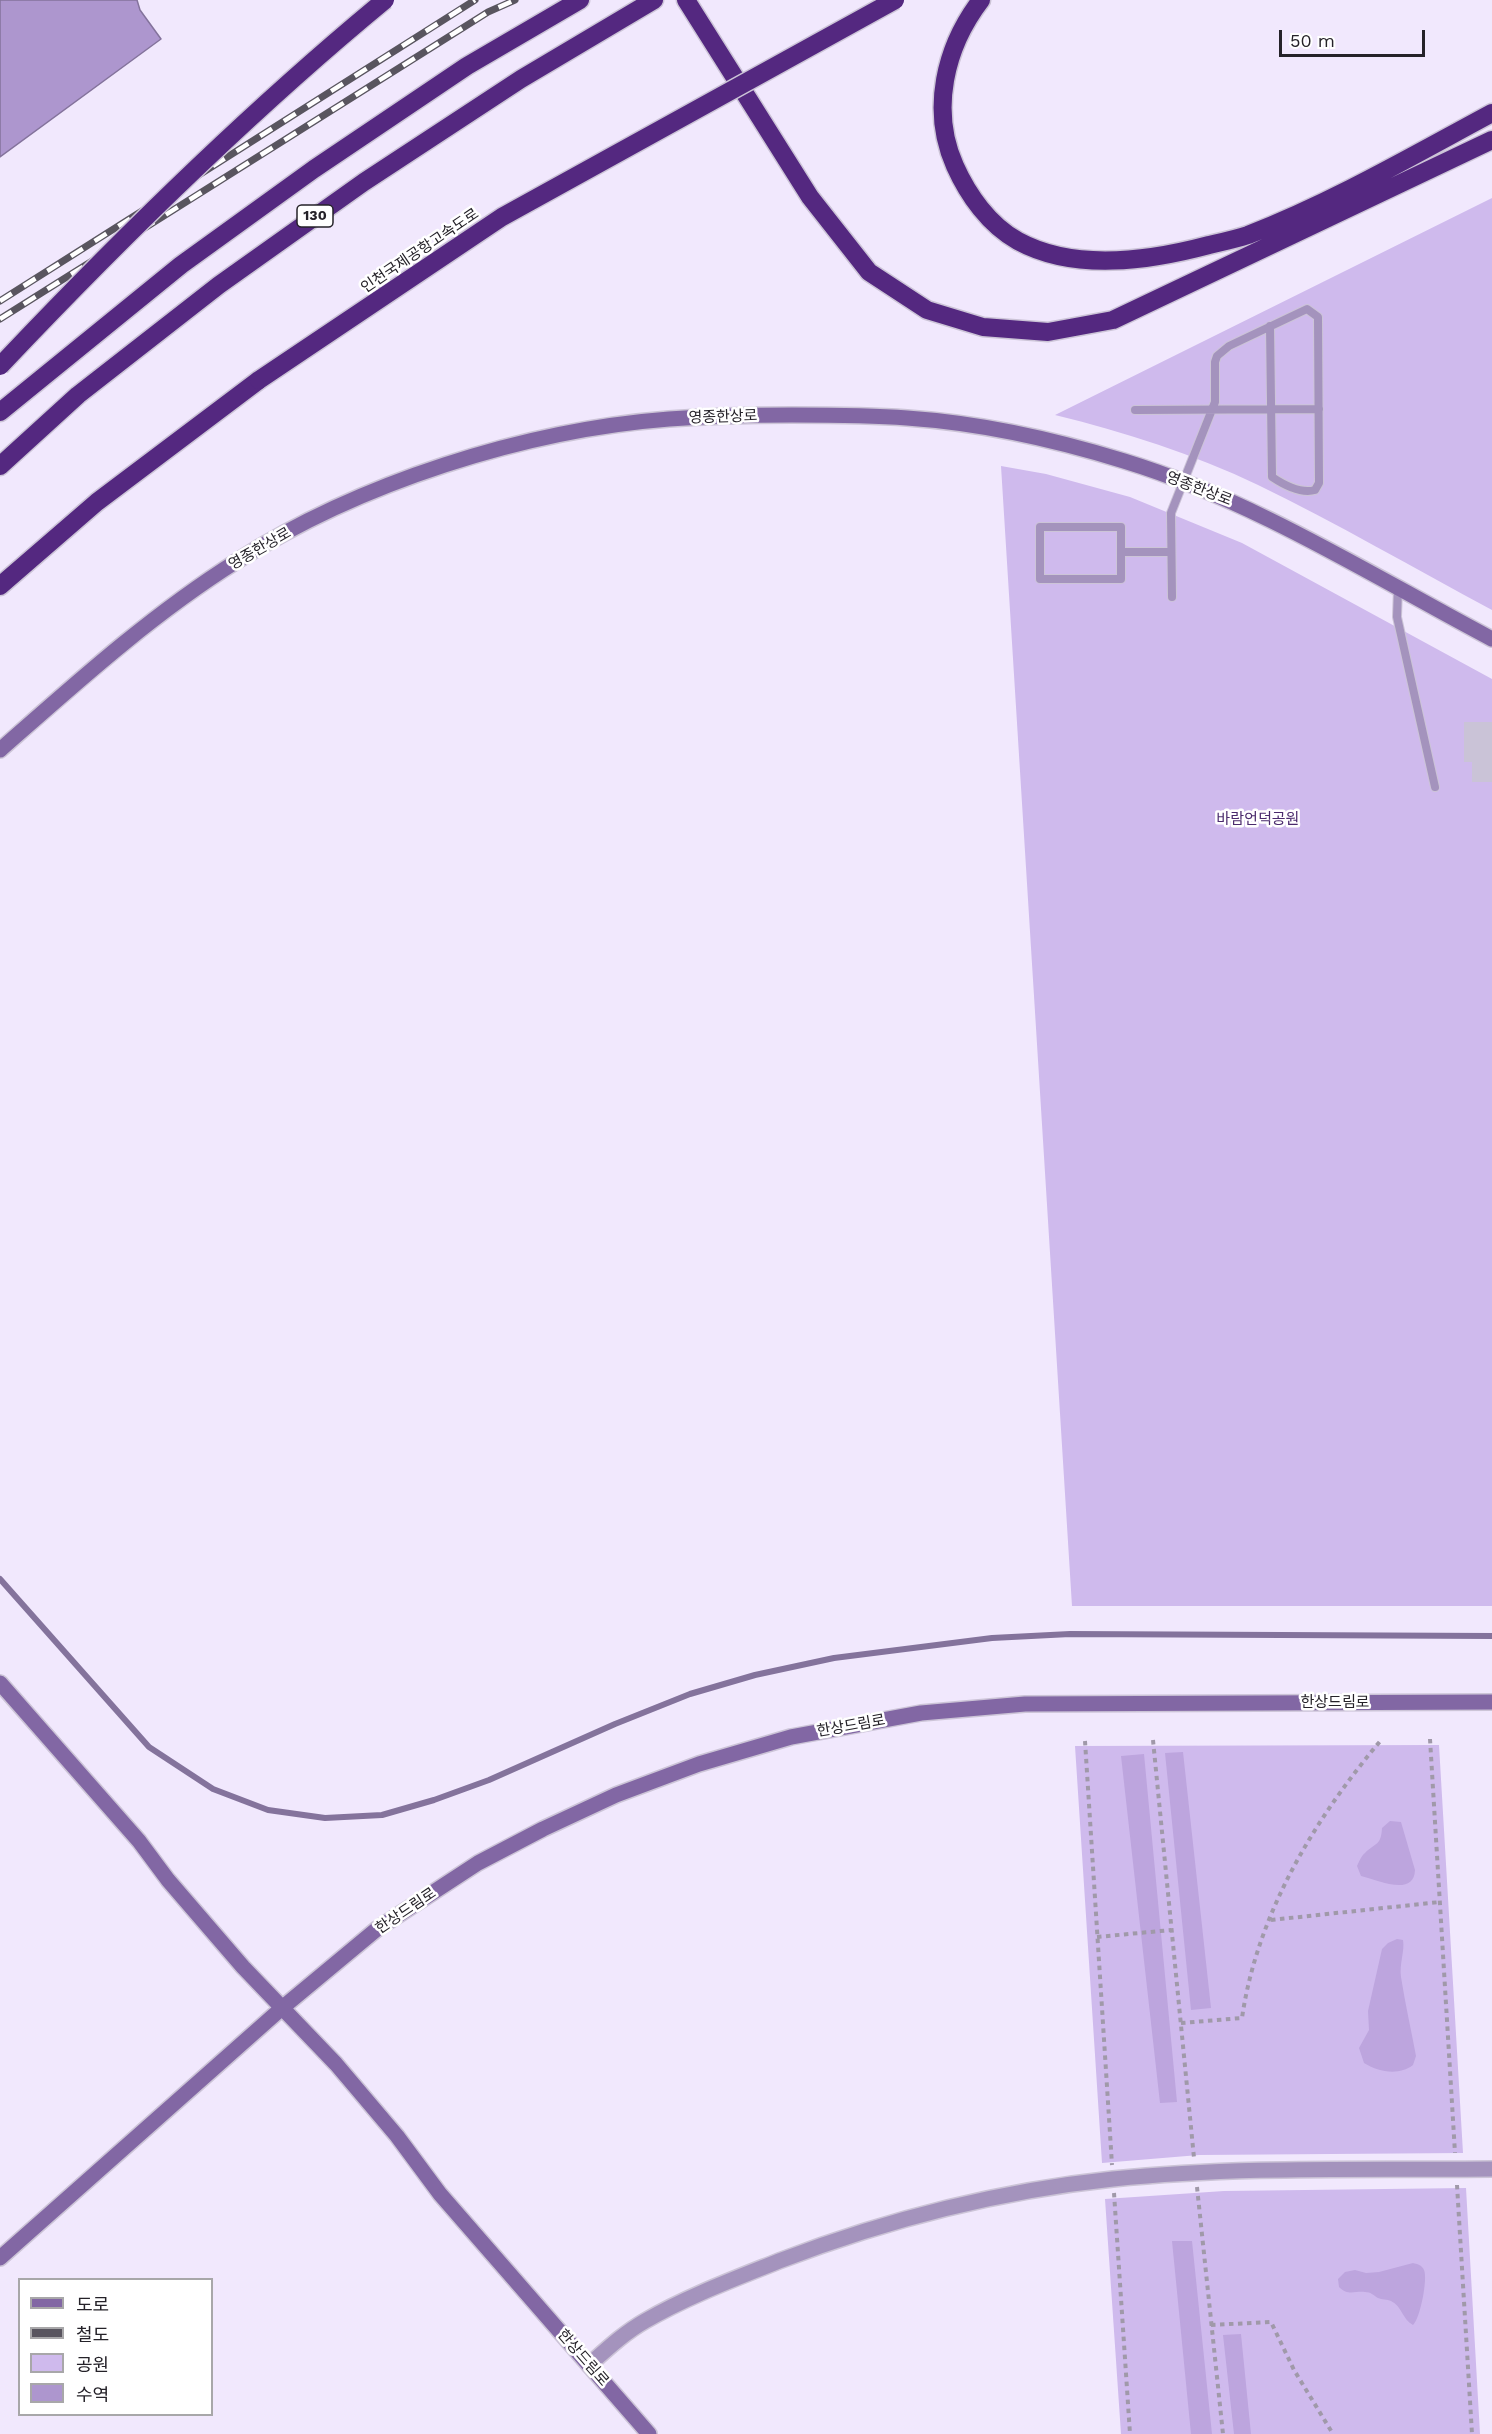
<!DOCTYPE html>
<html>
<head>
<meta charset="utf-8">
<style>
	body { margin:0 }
	#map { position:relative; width:1492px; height:2434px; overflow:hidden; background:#f1e8fd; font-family:"Work Sans","Noto Sans KR",sans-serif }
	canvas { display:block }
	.legend { position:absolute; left:18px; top:2278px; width:195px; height:138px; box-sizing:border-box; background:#fff; border:2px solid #a8a7a9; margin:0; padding:8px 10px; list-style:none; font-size:18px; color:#252229 }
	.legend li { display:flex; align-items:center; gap:12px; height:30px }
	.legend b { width:30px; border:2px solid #a8a7a9 }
	.scale { position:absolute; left:1279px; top:30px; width:146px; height:27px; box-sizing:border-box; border:3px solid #252229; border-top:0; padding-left:8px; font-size:18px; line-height:21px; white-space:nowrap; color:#252229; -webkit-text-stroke:4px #fff; paint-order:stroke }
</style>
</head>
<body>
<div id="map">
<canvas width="1492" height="2434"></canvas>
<ul class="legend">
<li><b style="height:8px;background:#8267a4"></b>도로</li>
<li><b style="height:8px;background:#59555f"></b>철도</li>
<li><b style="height:16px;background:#cfbaed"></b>공원</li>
<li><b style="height:16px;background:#ad96ce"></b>수역</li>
</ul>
<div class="scale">50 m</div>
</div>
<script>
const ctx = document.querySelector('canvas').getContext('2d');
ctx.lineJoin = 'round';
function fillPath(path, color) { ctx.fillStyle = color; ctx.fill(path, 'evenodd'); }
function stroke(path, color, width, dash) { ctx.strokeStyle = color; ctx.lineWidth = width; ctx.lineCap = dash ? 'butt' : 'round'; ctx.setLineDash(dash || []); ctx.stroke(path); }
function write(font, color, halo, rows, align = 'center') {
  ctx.font = font + ' "Work Sans","Noto Sans KR",sans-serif'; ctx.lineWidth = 5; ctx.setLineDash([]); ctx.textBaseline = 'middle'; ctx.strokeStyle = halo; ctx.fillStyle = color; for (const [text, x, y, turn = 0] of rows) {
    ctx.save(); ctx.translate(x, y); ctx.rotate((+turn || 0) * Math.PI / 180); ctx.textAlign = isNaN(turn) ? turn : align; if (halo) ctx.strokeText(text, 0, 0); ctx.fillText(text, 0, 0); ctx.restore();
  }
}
fillPath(new Path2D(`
	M1492,198V610C1414,568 1338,524 1258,485C1194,454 1124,432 1055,415Z
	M1001,466L1046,474L1130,497L1242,543L1492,679V1606H1072Z
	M1439,1745L1463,2153L1199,2155L1102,2163L1075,1746Z
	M1466,2188L1480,2434H1121L1105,2199L1224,2191Z`), '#cfbaed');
fillPath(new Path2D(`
	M1183,1752L1211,2008L1191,2010L1165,1753Z
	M1144,1754L1177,2102L1160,2103L1121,1756Z
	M1390,1821L1401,1822L1415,1870C1414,1898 1376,1879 1361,1876L1357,1866C1359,1862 1361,1856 1365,1853C1376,1842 1381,1846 1382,1828Z
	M1397,1939L1403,1940C1405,1951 1399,1964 1401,1977C1405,2003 1411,2029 1416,2056L1413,2065C1399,2076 1378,2072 1364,2063L1359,2048L1369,2030L1368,2011L1382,1949L1388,1943Z
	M1172,2241H1192L1212,2434H1191Z
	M1413,2263C1417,2264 1422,2265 1424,2270C1428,2279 1420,2319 1413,2325C1402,2319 1402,2306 1391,2301C1387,2299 1382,2300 1378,2298C1373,2295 1371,2292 1365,2292C1354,2291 1348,2296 1339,2287L1338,2279L1345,2272L1355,2270L1366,2273L1379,2272Z
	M1241,2334L1251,2434H1234L1223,2335Z`), '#bda5de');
const water = new Path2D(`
	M0,0H137L140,10L161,39L0,157Z`);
fillPath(water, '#ad96ce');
stroke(water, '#84739c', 1.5);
stroke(new Path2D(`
	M0,1579L149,1747L213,1789L268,1810L325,1818L382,1815L434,1800L489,1780L615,1724L690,1694L755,1675L834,1658L992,1638L1070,1634L1492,1636`), '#84739c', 6);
fillPath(new Path2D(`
	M1464,722H1492V782H1472V762H1464Z`), '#cac3d7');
const lane = new Path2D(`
	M1135,410L1319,409
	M1040,527H1121V579H1040Z
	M1121,552H1171
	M1398,588L1397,617L1435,787
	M1172,597L1171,513L1215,402V362L1217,356L1229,346L1307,309L1318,317L1319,483L1315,490C1301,494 1284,485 1272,477L1270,326`);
const street = new Path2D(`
	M589,2365C607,2349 624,2333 645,2321C686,2297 734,2279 779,2261C886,2220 999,2191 1113,2179C1239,2166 1366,2170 1492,2169`);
const secondary = new Path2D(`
	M0,750C76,683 151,615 237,561C359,483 525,430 669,419C710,416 751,415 792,415C830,415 869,415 907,418C980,423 1053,439 1124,461C1255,501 1371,575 1492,639
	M0,1683L139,1841L168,1880L243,1967L336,2064L397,2136L440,2194L649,2434
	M0,2258L282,2008L377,1929L478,1863L543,1829L616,1795L699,1764L791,1737L921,1713L1025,1704L1492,1702`);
const highway = new Path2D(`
	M686,0L810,197L869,272L927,310L983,327L1048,332L1113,320L1492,140
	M981,0C945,47 930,110 955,166C968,195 989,225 1018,241C1075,272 1149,261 1209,245C1222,242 1236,239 1248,235C1333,202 1412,156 1492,113
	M0,412L181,265L314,169L467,66L580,0
	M0,466L78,395L219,285L364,182L521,79L654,0
	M0,586L97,502L259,380`);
stroke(lane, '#ccc4d7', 10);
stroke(street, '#ccc4d7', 18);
stroke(secondary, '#ccc4d7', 18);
stroke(highway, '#ccc4d7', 21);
stroke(new Path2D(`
	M1430,1739L1455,2153
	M1153,1740L1194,2158
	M1085,1741L1112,2165
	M1271,1920L1440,1902
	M1097,1937L1171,1930
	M1181,2023L1242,2018C1257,1914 1315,1818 1382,1739
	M1457,2185L1472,2434
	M1197,2187L1223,2434
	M1114,2193L1130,2434
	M1211,2325L1271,2322L1294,2370L1333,2434`), '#a099a9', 4, [4.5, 4.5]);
stroke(lane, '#a493bd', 8);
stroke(street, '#a493bd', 15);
stroke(secondary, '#8267a4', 15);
stroke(highway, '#542880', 18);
const rail = new Path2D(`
	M0,301L475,0
	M0,319L488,12L515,0`);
stroke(rail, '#59555f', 7);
stroke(rail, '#fff', 4.5, [14]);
const highwayBridge = new Path2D(`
	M0,366C122,237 248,113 385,0
	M259,380L502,217L895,0`);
stroke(highwayBridge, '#ccc4d7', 21, []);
stroke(highwayBridge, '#542880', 18);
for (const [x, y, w] of [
	[315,216,36]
]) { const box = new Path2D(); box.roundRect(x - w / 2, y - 11, w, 22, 4.5); ctx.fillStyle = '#fff'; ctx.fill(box); stroke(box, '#252229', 1.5); }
write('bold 14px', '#252229', null, [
	["130",315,216]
]);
write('15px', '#252229', '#fff', [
	["인천국제공항고속도로",420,251,-34],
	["영종한상로",723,417,-2],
	["영종한상로",1199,489,21],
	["영종한상로",260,549,-30],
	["한상드림로",1335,1703],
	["한상드림로",851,1726,-10],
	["한상드림로",406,1911,-34],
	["한상드림로",583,2358,49]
]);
write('15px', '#4a2a6d', '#fff', [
	["바람언덕공원",1258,820]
]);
</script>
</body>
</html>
